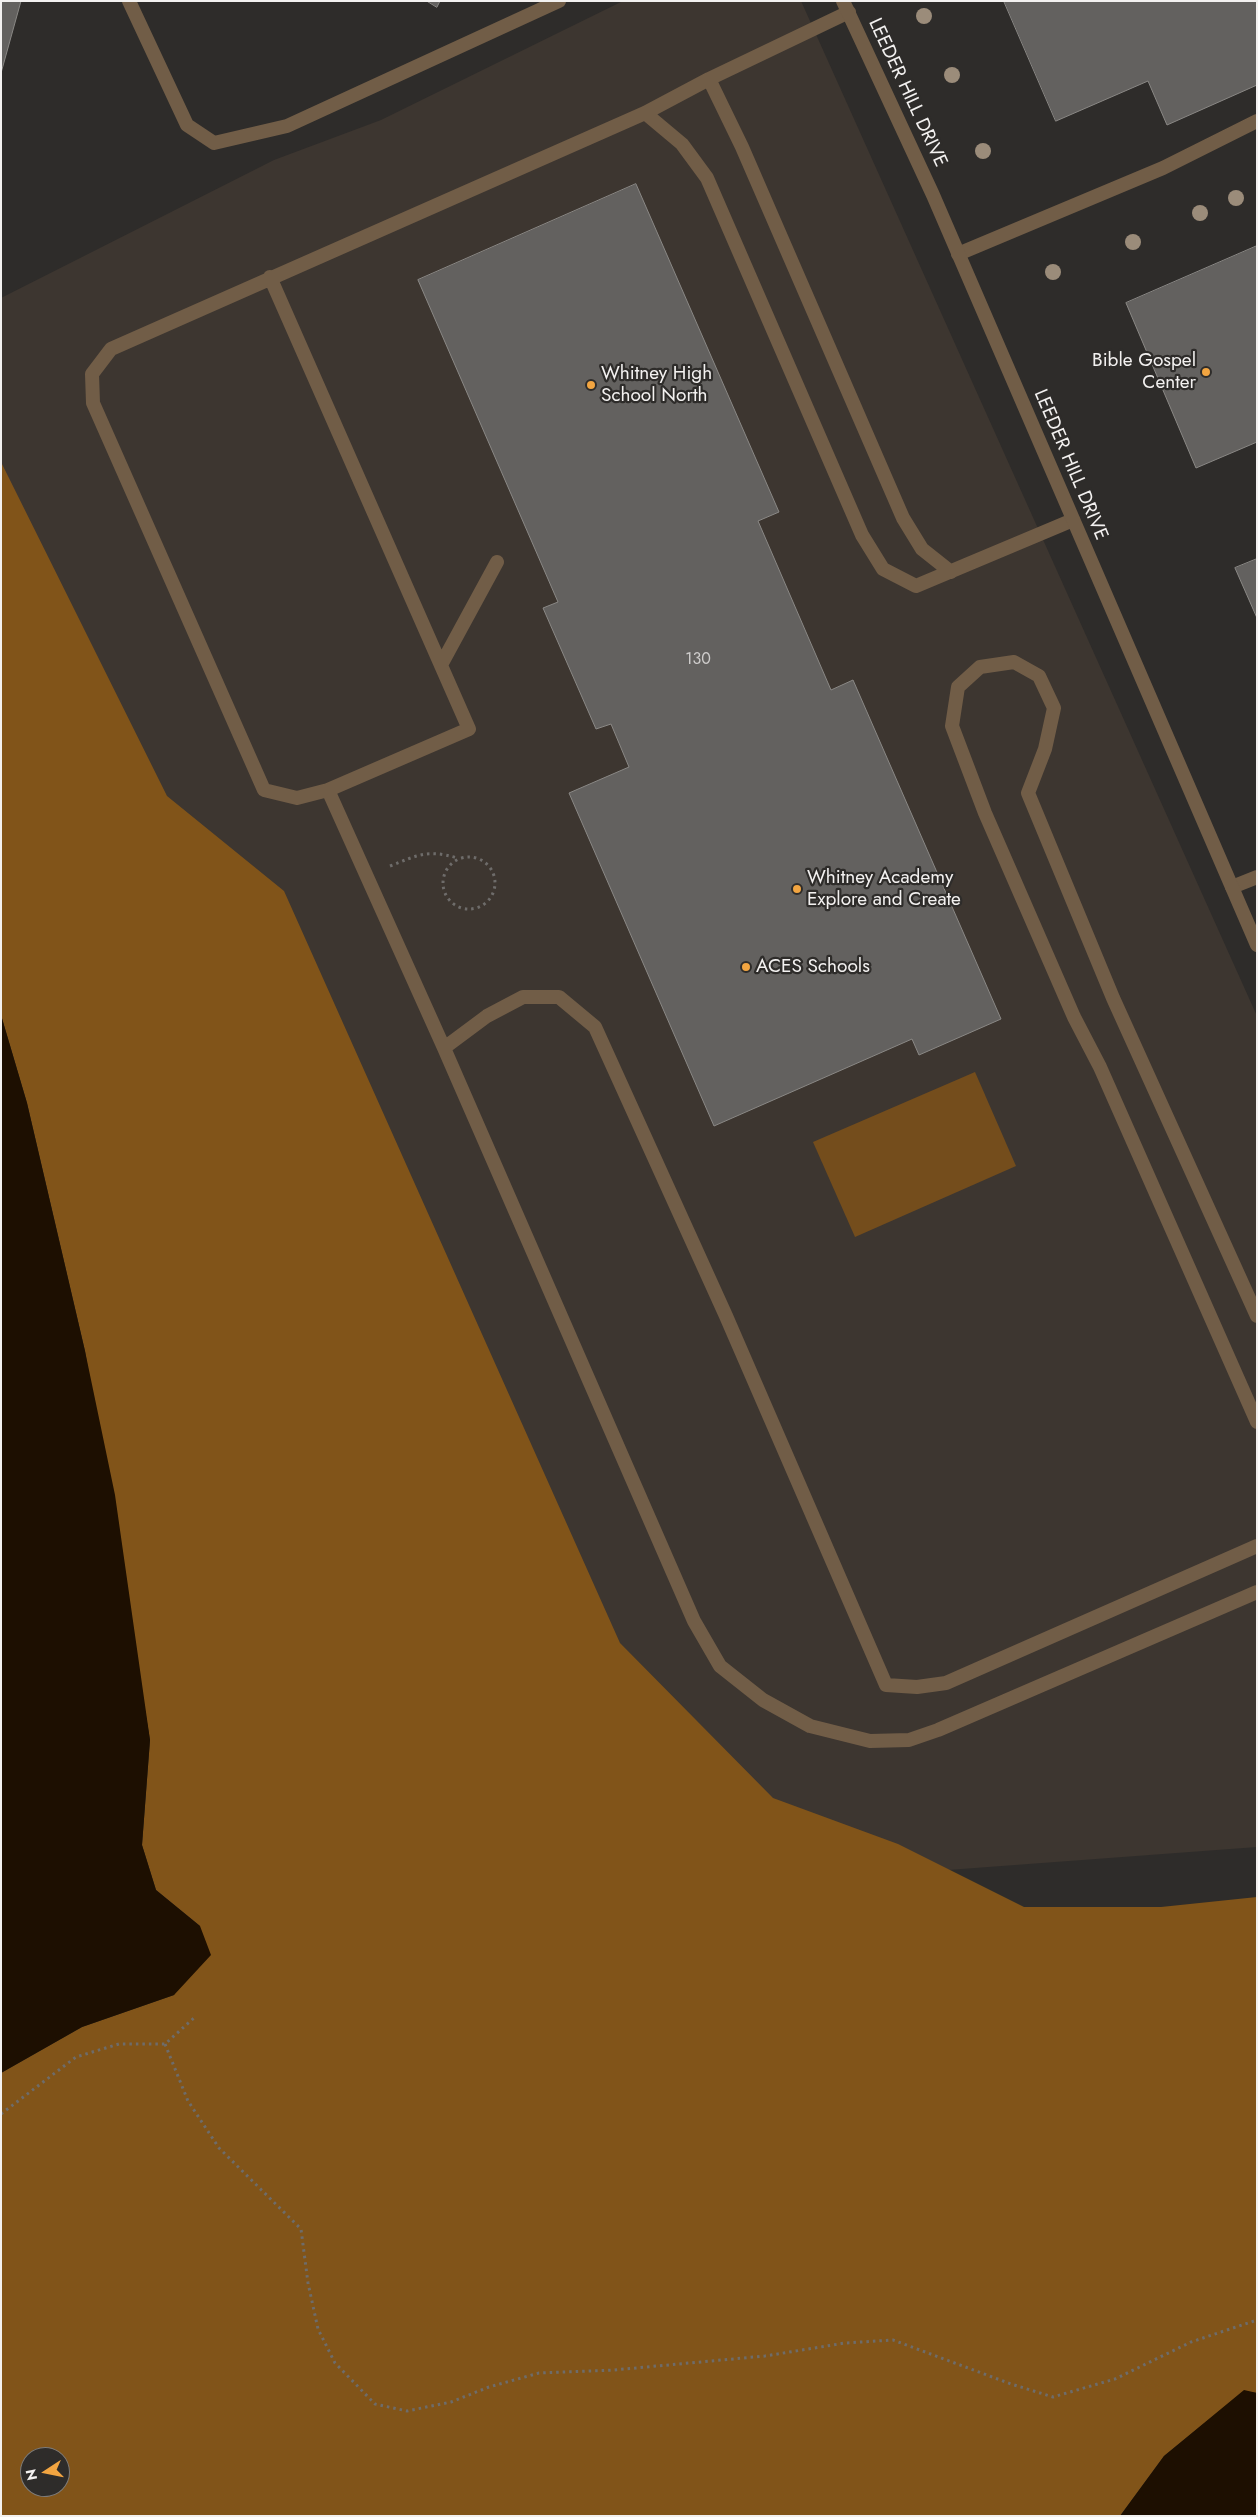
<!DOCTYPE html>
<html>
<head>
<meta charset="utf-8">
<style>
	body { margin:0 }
	#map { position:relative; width:1258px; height:2517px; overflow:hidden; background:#2e2c2a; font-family:Jost,sans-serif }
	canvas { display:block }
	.frame { position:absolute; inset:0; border:2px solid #f3f1f0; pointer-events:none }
	.north { position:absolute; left:20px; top:2447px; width:50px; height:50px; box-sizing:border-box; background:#2e2c2a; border:1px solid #7d7b79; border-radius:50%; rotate:259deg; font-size:14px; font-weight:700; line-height:20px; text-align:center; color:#f3f1f0 }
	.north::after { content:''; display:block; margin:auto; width:18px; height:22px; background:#f2a541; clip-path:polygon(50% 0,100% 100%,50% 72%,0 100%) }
</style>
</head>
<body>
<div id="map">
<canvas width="1258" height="2517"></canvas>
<div class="frame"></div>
<div class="north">N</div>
</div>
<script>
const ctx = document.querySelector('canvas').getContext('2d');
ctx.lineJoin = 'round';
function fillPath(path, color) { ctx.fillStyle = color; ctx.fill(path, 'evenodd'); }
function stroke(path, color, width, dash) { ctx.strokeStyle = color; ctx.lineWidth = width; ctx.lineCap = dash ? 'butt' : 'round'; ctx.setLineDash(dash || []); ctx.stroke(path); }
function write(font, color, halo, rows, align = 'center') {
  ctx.font = font + ' Jost,sans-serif'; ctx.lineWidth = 4.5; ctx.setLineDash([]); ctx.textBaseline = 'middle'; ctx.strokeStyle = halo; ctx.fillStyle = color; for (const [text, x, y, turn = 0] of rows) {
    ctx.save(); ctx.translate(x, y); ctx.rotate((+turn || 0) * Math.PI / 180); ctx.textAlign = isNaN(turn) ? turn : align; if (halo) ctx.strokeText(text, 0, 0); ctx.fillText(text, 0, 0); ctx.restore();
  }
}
fillPath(new Path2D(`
	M623,1H801L1257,1016V1847L679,1890L1,506V298L274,160L381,120Z`), '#3d3630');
fillPath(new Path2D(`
	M975,1072L1016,1166L855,1237L813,1142Z`), '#744d1c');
fillPath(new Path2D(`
	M1,462L167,796L284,891L620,1643L773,1798L898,1844L1024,1907H1161L1257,1897V2393L1244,2391L1164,2456L1120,2516H1V2073L82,2027L174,1995L200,1926L156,1890L142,1845L150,1740L85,1351L27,1103L1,1015ZM30,2457H60V2487H30Z`), '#815419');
fillPath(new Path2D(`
	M1,1015L27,1103L85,1351L115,1495L150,1740L142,1845L156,1890L200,1926L211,1955L174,1995L82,2027L1,2073Z
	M1244,2390L1257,2393V2516H1120L1164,2456Z`), '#1d0f01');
const building = new Path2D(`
	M1,1H21L1,73Z
	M427,1H440L437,7Z
	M1004,1H1257V85L1167,125L1148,81L1056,121Z
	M636,184L779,512L758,521L831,690L853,680L1001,1019L919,1055L912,1039L714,1126L569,793L629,767L611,724L596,729L543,608L558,602L418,280Z
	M1257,246V442L1196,468L1126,303Z
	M1257,559V618L1235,568Z`);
fillPath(building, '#63615f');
stroke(building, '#8a8885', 1);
stroke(new Path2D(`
	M443 883a26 26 0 1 1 52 0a26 26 0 1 1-52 0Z
	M390,866C418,855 428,849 457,858
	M165,2044L188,2101L219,2148L301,2229L308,2283L318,2329L335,2363L375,2404L407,2411L451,2402L489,2387L539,2373L614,2370L765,2356L845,2343L893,2340L1011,2384L1053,2397L1115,2379L1191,2342L1257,2320
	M1,2114L76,2057L119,2044H165L195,2017`), '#6e6c6a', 3, [2.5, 4]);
stroke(new Path2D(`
	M129,1L187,125L214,143L287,126L559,1
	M849,12L709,79L645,113L111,349L92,374L93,403L264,790L297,798L328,790L444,1048L694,1621L720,1666L763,1700L810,1726L870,1741L909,1740L938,1730L1257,1592
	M709,79L742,147L903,518L922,549L951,572
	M645,113L682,144L707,178L862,535L883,569L916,586L1073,520
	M958,254L1163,168L1257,121
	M270,277L469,729L328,790
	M441,665L497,562
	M1232,887L1257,877
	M444,1048L487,1016L523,997H559L595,1027L726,1316L886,1685L917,1687L946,1683L1257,1546
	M1257,1316L1113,998L1028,793L1045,749L1054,708L1039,676L1014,662L980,667L958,687L952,726L985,813L1074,1017L1100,1067L1257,1422`), '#715d47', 14);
stroke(new Path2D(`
	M843,1L933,195L1257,945`), '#715d47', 14);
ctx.fillStyle = '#9b8c7a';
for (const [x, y] of [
	[924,16],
	[952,75],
	[983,151],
	[1236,198],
	[1200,213],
	[1133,242],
	[1053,272]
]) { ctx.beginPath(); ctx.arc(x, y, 8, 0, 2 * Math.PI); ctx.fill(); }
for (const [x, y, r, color] of [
	[1206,372,5,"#f2a541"],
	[591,385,5,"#f2a541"],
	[797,889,5,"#f2a541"],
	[746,967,5,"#f2a541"]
]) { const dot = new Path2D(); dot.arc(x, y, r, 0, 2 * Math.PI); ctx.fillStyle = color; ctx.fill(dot); stroke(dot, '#2e2c2a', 2); }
write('16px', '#cfcdcc', null, [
	["130",698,660]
]);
write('19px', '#f3f1f0', '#2e2c2a', [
	["LEEDER HILL DRIVE",907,93,65],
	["LEEDER HILL DRIVE",1070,465,67]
]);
write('19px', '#f3f1f0', '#2e2c2a', [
	["Bible Gospel",1196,361,"right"],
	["Center",1196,383,"right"],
	["Whitney High",601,374],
	["School North",601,396],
	["Whitney Academy",807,878],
	["Explore and Create",807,900],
	["ACES Schools",756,967]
], 'left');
</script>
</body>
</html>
